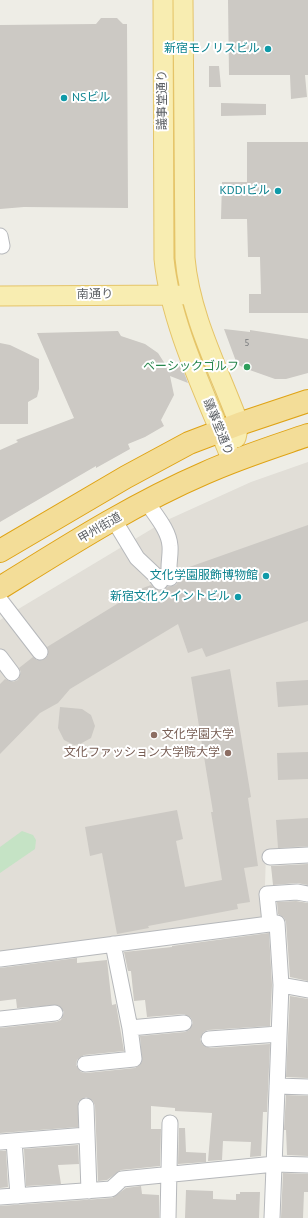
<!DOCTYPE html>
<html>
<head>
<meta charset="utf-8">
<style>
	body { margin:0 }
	canvas { display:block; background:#eeede6 }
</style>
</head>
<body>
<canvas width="308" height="1218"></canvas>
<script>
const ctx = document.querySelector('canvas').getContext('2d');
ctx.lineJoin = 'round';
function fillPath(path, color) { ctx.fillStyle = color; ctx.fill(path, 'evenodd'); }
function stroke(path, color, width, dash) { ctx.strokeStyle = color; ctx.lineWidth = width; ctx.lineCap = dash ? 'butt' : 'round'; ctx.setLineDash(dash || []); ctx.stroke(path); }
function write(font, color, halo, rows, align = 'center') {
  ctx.font = font + ' "PT Sans","Noto Sans JP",sans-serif'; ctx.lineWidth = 4; ctx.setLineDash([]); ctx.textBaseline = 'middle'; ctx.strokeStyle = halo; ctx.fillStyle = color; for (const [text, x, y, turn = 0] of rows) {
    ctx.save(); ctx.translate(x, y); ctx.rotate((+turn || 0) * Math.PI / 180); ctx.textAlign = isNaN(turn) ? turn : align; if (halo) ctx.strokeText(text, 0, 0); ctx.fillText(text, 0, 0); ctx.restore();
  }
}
fillPath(new Path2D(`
	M308,462V850L266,852L264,919L0,955V620L165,521L251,482Z`), '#e1ded7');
fillPath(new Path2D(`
	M22,831L33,835L36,840L35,849L0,873V847Z`), '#c5e3c5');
fillPath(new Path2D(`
	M228,0H308V75H305L307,97L291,99L290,75H229Z
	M101,18H117L123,24H127L128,208L24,207L0,209V25L96,24Z
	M209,66H219L221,87H209Z
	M221,103L266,104V115L221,116Z
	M247,142H308V313H249V294H261L260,257H248L247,219H221L222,182H247Z
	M224,329L250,332V330L308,339V373L286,379H275L244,368L237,364Z
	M118,331L121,336L145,344L158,353L169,370L180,362L188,383L170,376L174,395L161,420L164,426L145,437L128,444L130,449L96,468V466L0,522V450L18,442L16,440L74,418L37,333Z
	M0,343L10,345L39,359V389L37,397L28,402V424H0Z
	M308,525V621L206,657L202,648L188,653L178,624L70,689L58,703L40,713L0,754V684L5,679L13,682L18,680L21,672L19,668L33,657L37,660L45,659L48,655L47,647L143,588L151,585L156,590L160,591L168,587L176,585L179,580L178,571Z
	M230,669L251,797L248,798L258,866L244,868L250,902L237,904L238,909L148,926L149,928L117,934L102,853L90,856L85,827L177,810L183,839L176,841L185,887L222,880L211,812H213L191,677Z
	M308,680V705L278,707L276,682Z
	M60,707L82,709L91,715L95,726L91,738L80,744L74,745L64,740L58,728Z
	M308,752V779L278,780L277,753Z
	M308,818V846L278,848L276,820Z
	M308,864V885L297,883L273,885L271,866Z
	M296,901L308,903V981L290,977L286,922L284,918L278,914L277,902Z
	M269,933L272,985L270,1026L208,1030L204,1032L200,1039L202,1044L210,1048L270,1044L267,1112H263L261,1156L250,1157L251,1142L223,1141L222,1160L208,1161L212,1113L175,1111V1108L151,1106V1129H161L160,1166L121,1170L107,1180L98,1181L95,1106L93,1101L86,1097L78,1102V1127L0,1133V1028L56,1022L61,1020L64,1012L58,1005L17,1008L16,999L0,1001V968L77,958V963L107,960L112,1005L116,1004L124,1051L84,1055L77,1060L76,1065L81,1072L86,1073L135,1068L142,1062L140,1036L185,1032L189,1030L193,1023L191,1018L184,1014L147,1017L145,1000L134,1001L131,971H128L124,952L172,947V946Z
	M290,996L308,999V1078L286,1077Z
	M286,1095L308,1096V1156L287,1155L286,1130H284Z
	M179,1128H185L186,1152L206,1153V1162L178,1164Z
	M78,1145L79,1164L58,1165L61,1184L26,1186L24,1149Z
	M0,1151H6L8,1187L0,1188Z
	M283,1173L308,1174V1192H304L303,1218H281Z
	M141,1186L142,1194L159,1195V1218H0V1206L112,1198L126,1188Z
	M186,1190L213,1191V1199L236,1200V1194H240V1192H260L259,1218H185Z`), '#ccc9c4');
const minor = new Path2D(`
	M0,236L2,246
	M146,501C155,515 169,530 170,546C171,557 167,567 170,578
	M114,520L137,558L155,575L160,582
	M0,600L40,652
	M0,657L12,673
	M270,857L308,855
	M270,923L267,894L297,892L308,894
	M0,959L277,923L281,985L272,1218
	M281,985L308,990
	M0,1019L55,1013
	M130,1028L184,1023
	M209,1039L279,1034
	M85,1064L134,1059L130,1028L113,944
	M277,1086L308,1087
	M86,1106L87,1135
	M14,1141L18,1196
	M0,1142L87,1135L89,1191
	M0,1197L111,1189L122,1179L275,1164L308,1165
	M168,1218L170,1123`);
const major = new Path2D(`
	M163,0L164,259C171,327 207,397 232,461
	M183,0L185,258C190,316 219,370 239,424L236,438
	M0,296L181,295`);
const highway = new Path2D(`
	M0,551L126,477L189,443L239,424L308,401
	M0,588C66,547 133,504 205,473C238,458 273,447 308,435`);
stroke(minor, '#b6b8bb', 17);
stroke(major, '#e5c468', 21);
stroke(highway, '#dfa315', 24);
stroke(minor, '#fff', 15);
stroke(major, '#f8edb1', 19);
stroke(highway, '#f3dd98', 22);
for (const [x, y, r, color] of [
	[268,49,4,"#0f9aa8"],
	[64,98,4,"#0f9aa8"],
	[278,191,4,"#0f9aa8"],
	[247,367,4,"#2e9e5b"],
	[266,576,4,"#0f9aa8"],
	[238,597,4,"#0f9aa8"],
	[154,735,4,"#8d6e63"],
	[228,753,4,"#8d6e63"]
]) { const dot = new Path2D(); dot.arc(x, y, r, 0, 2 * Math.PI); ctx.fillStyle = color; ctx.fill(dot); stroke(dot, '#fff', 1.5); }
write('10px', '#797b7d', null, [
	["5",247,343]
]);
write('12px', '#0d838f', '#fff', [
	["新宿モノリスビル",260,49],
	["NSビル",72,98,"left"],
	["KDDIビル",270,191],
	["文化学園服飾博物館",258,576],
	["新宿文化クイントビル",230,597]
], 'right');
write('12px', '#5d6165', '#fff', [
	["議事堂通り",163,100,-90],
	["南通り",95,295],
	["議事堂通り",218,427,68],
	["甲州街道",100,528,-30]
]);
write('12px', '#27864d', '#fff', [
	["ベーシックゴルフ",239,367]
], 'right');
write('12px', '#785e54', '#fff', [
	["文化学園大学",162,735],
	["文化ファッション大学院大学",220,753,"right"]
], 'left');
</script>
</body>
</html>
